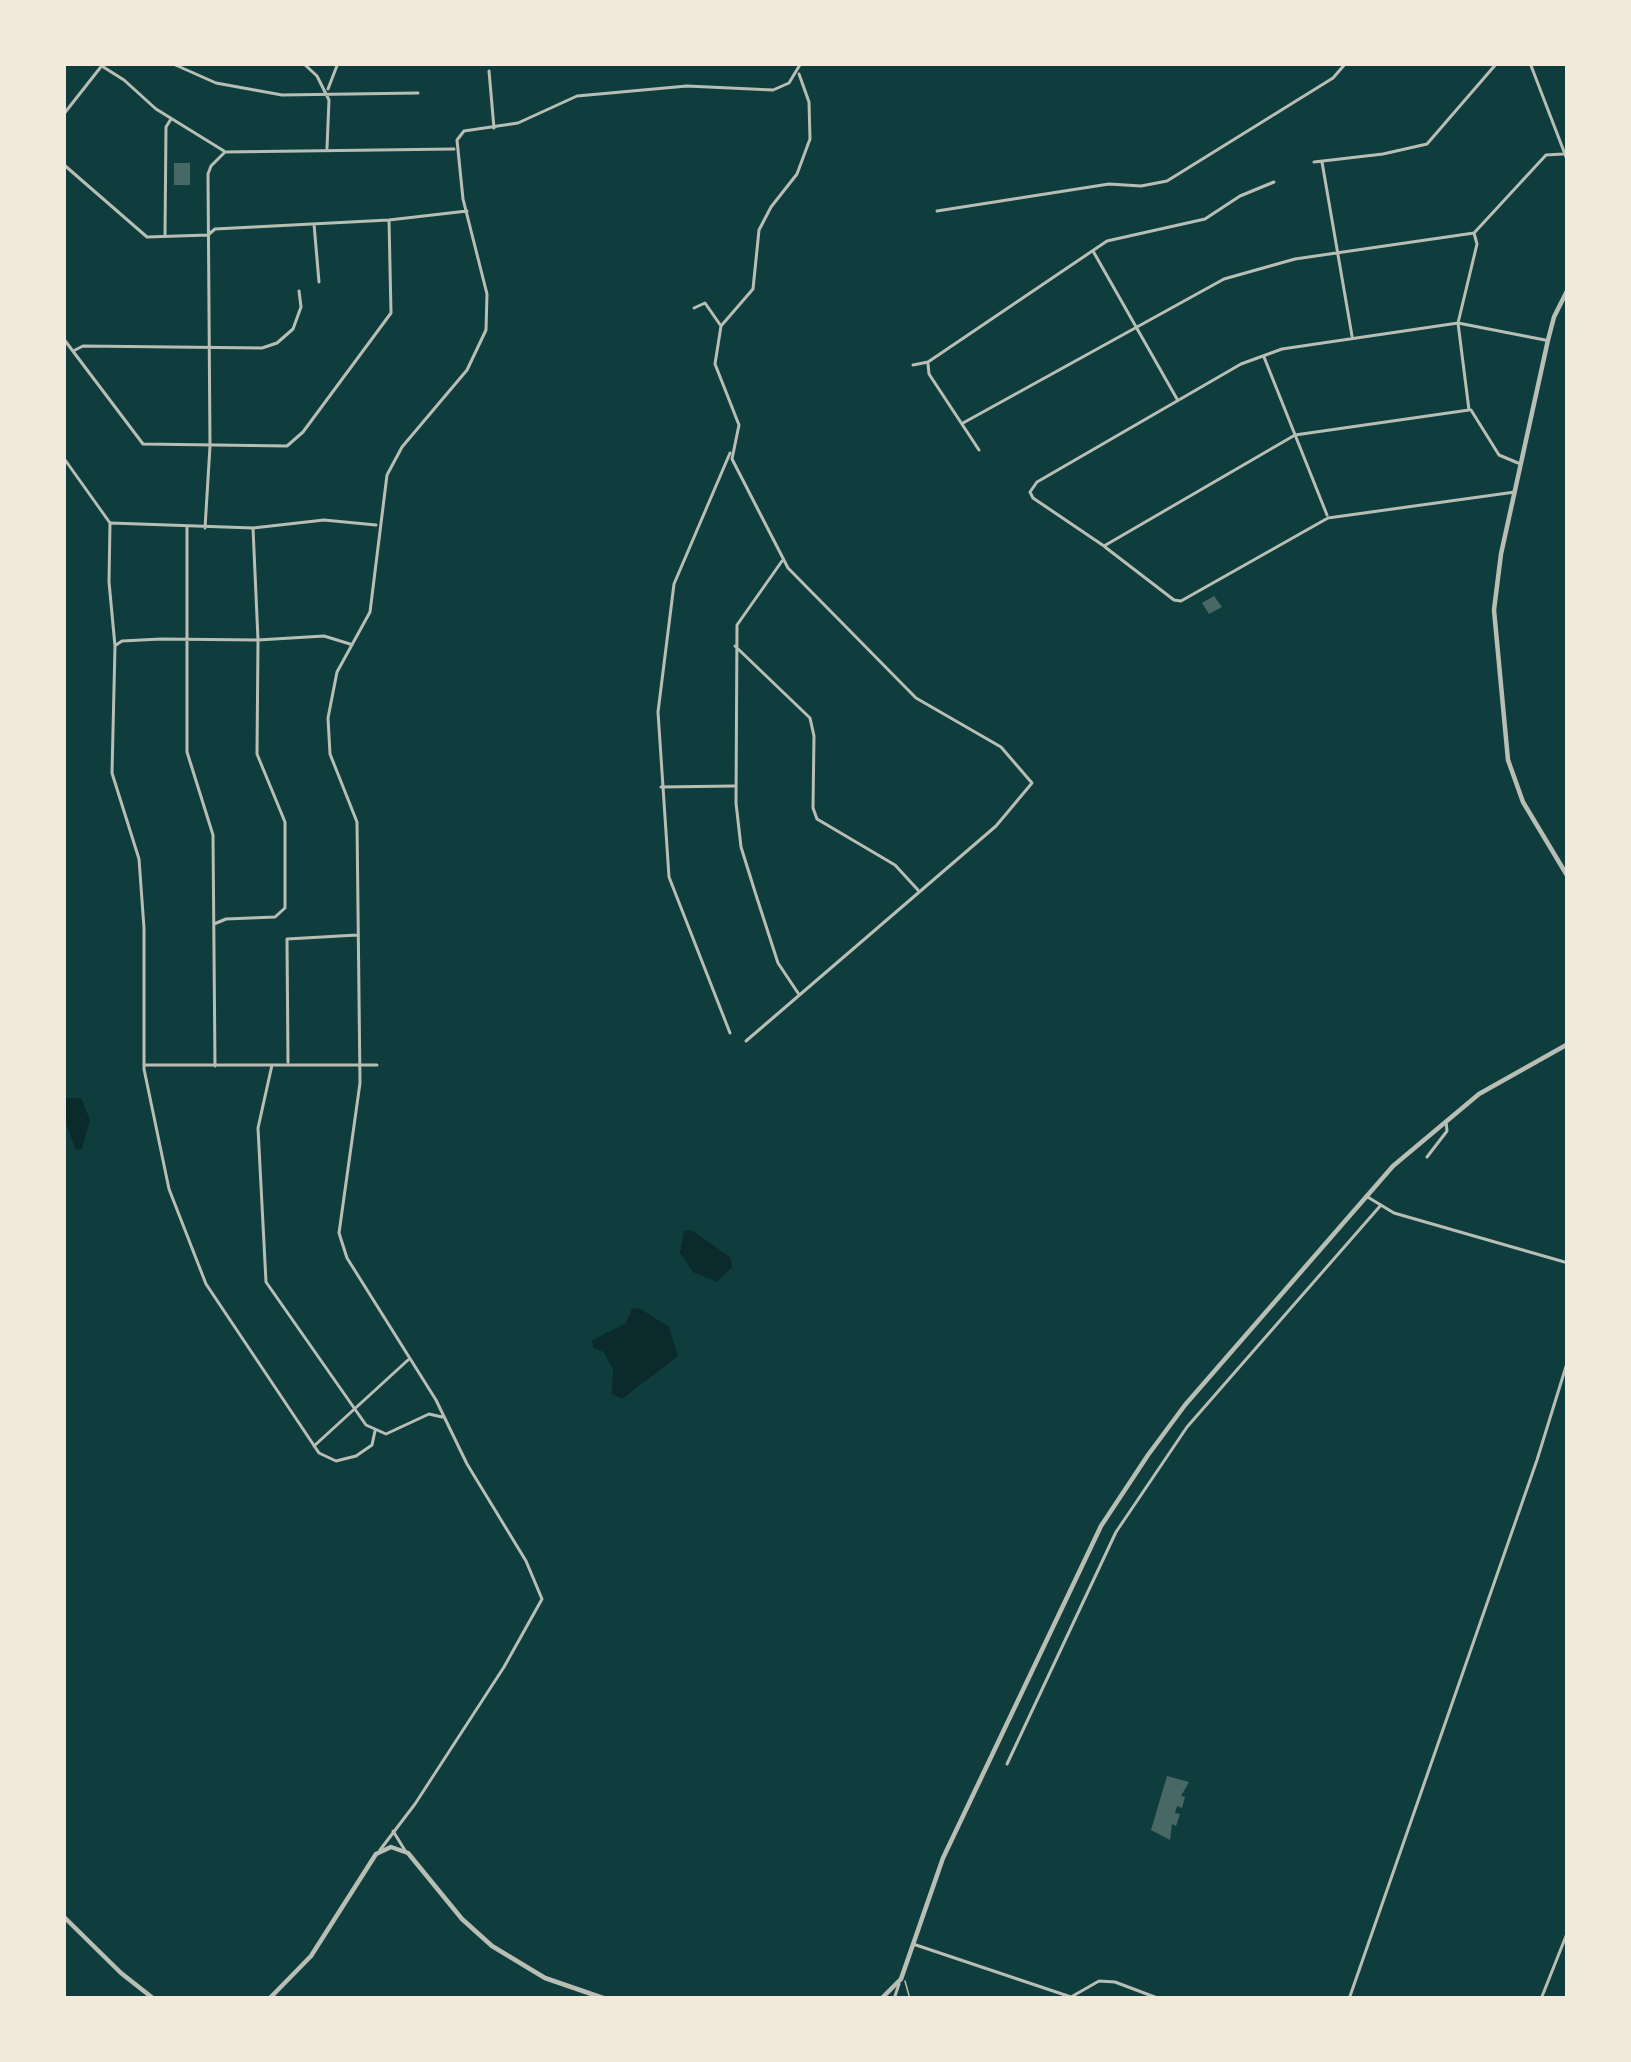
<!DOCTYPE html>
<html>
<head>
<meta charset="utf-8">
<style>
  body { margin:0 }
  #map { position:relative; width:1631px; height:2062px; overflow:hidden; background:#0f3d3e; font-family:"Alegreya Sans",sans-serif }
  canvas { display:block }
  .frame { position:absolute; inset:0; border:66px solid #f1e9da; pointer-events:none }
</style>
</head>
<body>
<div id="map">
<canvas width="1631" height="2062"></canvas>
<div class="frame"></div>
</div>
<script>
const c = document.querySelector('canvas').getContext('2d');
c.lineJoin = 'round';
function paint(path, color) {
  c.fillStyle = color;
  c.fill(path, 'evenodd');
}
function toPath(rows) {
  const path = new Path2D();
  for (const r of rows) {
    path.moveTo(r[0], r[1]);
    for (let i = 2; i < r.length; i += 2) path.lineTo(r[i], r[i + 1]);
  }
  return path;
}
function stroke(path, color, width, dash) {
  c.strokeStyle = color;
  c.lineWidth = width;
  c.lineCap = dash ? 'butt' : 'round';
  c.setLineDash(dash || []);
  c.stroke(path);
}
const water = toPath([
  [63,1098,81,1098,90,1120,82,1149,76,1150,63,1116],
  [691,1230,730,1257,732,1267,717,1282,693,1272,680,1253,684,1231],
  [639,1308,669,1327,678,1356,622,1399,612,1394,613,1370,604,1352,593,1348,592,1340,625,1324,632,1309]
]);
const building = toPath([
  [174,163,190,163,190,185,174,185],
  [1214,596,1222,607,1209,614,1202,603],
  [1167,1776,1189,1782,1181,1796,1185,1797,1182,1808,1177,1806,1175,1813,1180,1814,1176,1826,1172,1824,1170,1840,1151,1830]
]);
const service = toPath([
  [905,1981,910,1999]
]);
const minor = toPath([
  [97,63,124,80,156,109,224,151],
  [171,63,216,83,282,95,418,93],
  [303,63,317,76,329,100,327,148],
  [1530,63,1568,162],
  [489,71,494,128],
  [328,89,338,63],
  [63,115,100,68],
  [1314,162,1383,154,1427,144,1497,63],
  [1322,162,1352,336],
  [63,164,147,237,208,235,215,229,389,220,467,211],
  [937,211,1109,184,1141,186,1167,181,1333,78,1346,63],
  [314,224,319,282],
  [1474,233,1477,244,1458,323,1469,410,1295,435,1104,546,1033,498,1030,492,1037,482,1241,364,1282,349,1458,323,1545,340],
  [165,234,166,127,171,119],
  [1093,251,1177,399],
  [694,308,705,303,721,326,753,289,759,230,771,207,797,174,810,139,809,102,799,74],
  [721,326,715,364,739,425,732,459,788,568,916,698,1001,747,1032,783,996,826,746,1041],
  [63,338,143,444,287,446,303,432,391,313,389,220],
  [75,350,83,346,262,348,277,343,293,329,301,307,299,291],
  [1264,357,1327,515],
  [928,364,929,374,979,450],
  [913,365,928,362,1107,241,1205,219,1240,196,1274,182],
  [1471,410,1499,455,1518,463],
  [963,423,1224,279,1295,259,1474,233,1546,155,1563,154],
  [63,457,110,523,109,582,115,646,112,773,139,859,144,928,144,1069,169,1189,206,1284,319,1453,336,1461,356,1456,372,1445,375,1431],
  [111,523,253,528,324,520,376,525],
  [187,526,187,752,213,835,215,1066],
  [205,528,210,446,208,174,211,166,225,152,454,149],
  [253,528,258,640,324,636,350,644],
  [1105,547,1174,600,1181,601,1328,518,1515,492],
  [782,561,737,625,736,803,741,847,756,895,778,963,798,993],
  [116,645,122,641,161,639,258,640,257,754,285,822,285,908,275,917,226,919,214,924],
  [735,646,810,718,814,736,813,808,817,819,895,865,918,890],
  [661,787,734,786],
  [730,1033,669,877,658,712,674,584,730,453],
  [288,1062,287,939,357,935],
  [146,1065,377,1065],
  [272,1065,258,1128,266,1282,366,1425,386,1434,429,1414,442,1417],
  [1427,1157,1447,1131,1446,1121],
  [1366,1196,1394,1213,1568,1263],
  [314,1446,408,1360],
  [1007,1764,1116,1532,1187,1427,1381,1205],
  [393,1831,406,1852],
  [380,1850,415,1804,504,1667,542,1599,526,1561,467,1464,436,1400,347,1258,339,1233,360,1083,357,822,330,754,328,718,337,672,370,612,387,475,402,447,467,370,486,330,487,294,463,199,457,140,464,131,518,123,577,96,687,86,773,90,789,83,801,63],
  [913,1944,1071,1997,1099,1981,1115,1982,1160,1999],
  [894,1999,899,1984],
  [1349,1999,1537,1460,1568,1360],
  [1541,1999,1568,1931]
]);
const tertiary = toPath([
  [1568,289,1554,317,1548,340,1501,554,1494,610,1508,760,1523,802,1568,877],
  [63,1916,121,1973,154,1999],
  [269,1999,311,1956,376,1854,391,1847,408,1853,462,1919,492,1946,545,1978,606,1999],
  [881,1999,901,1979,943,1858,1101,1526,1148,1455,1185,1405,1393,1166,1479,1094,1568,1044]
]);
paint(water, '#0a2a2b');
paint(building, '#486865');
stroke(service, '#b8beb3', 1.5);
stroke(minor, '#b8beb3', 3);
stroke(tertiary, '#b8beb3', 4.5);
</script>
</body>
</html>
